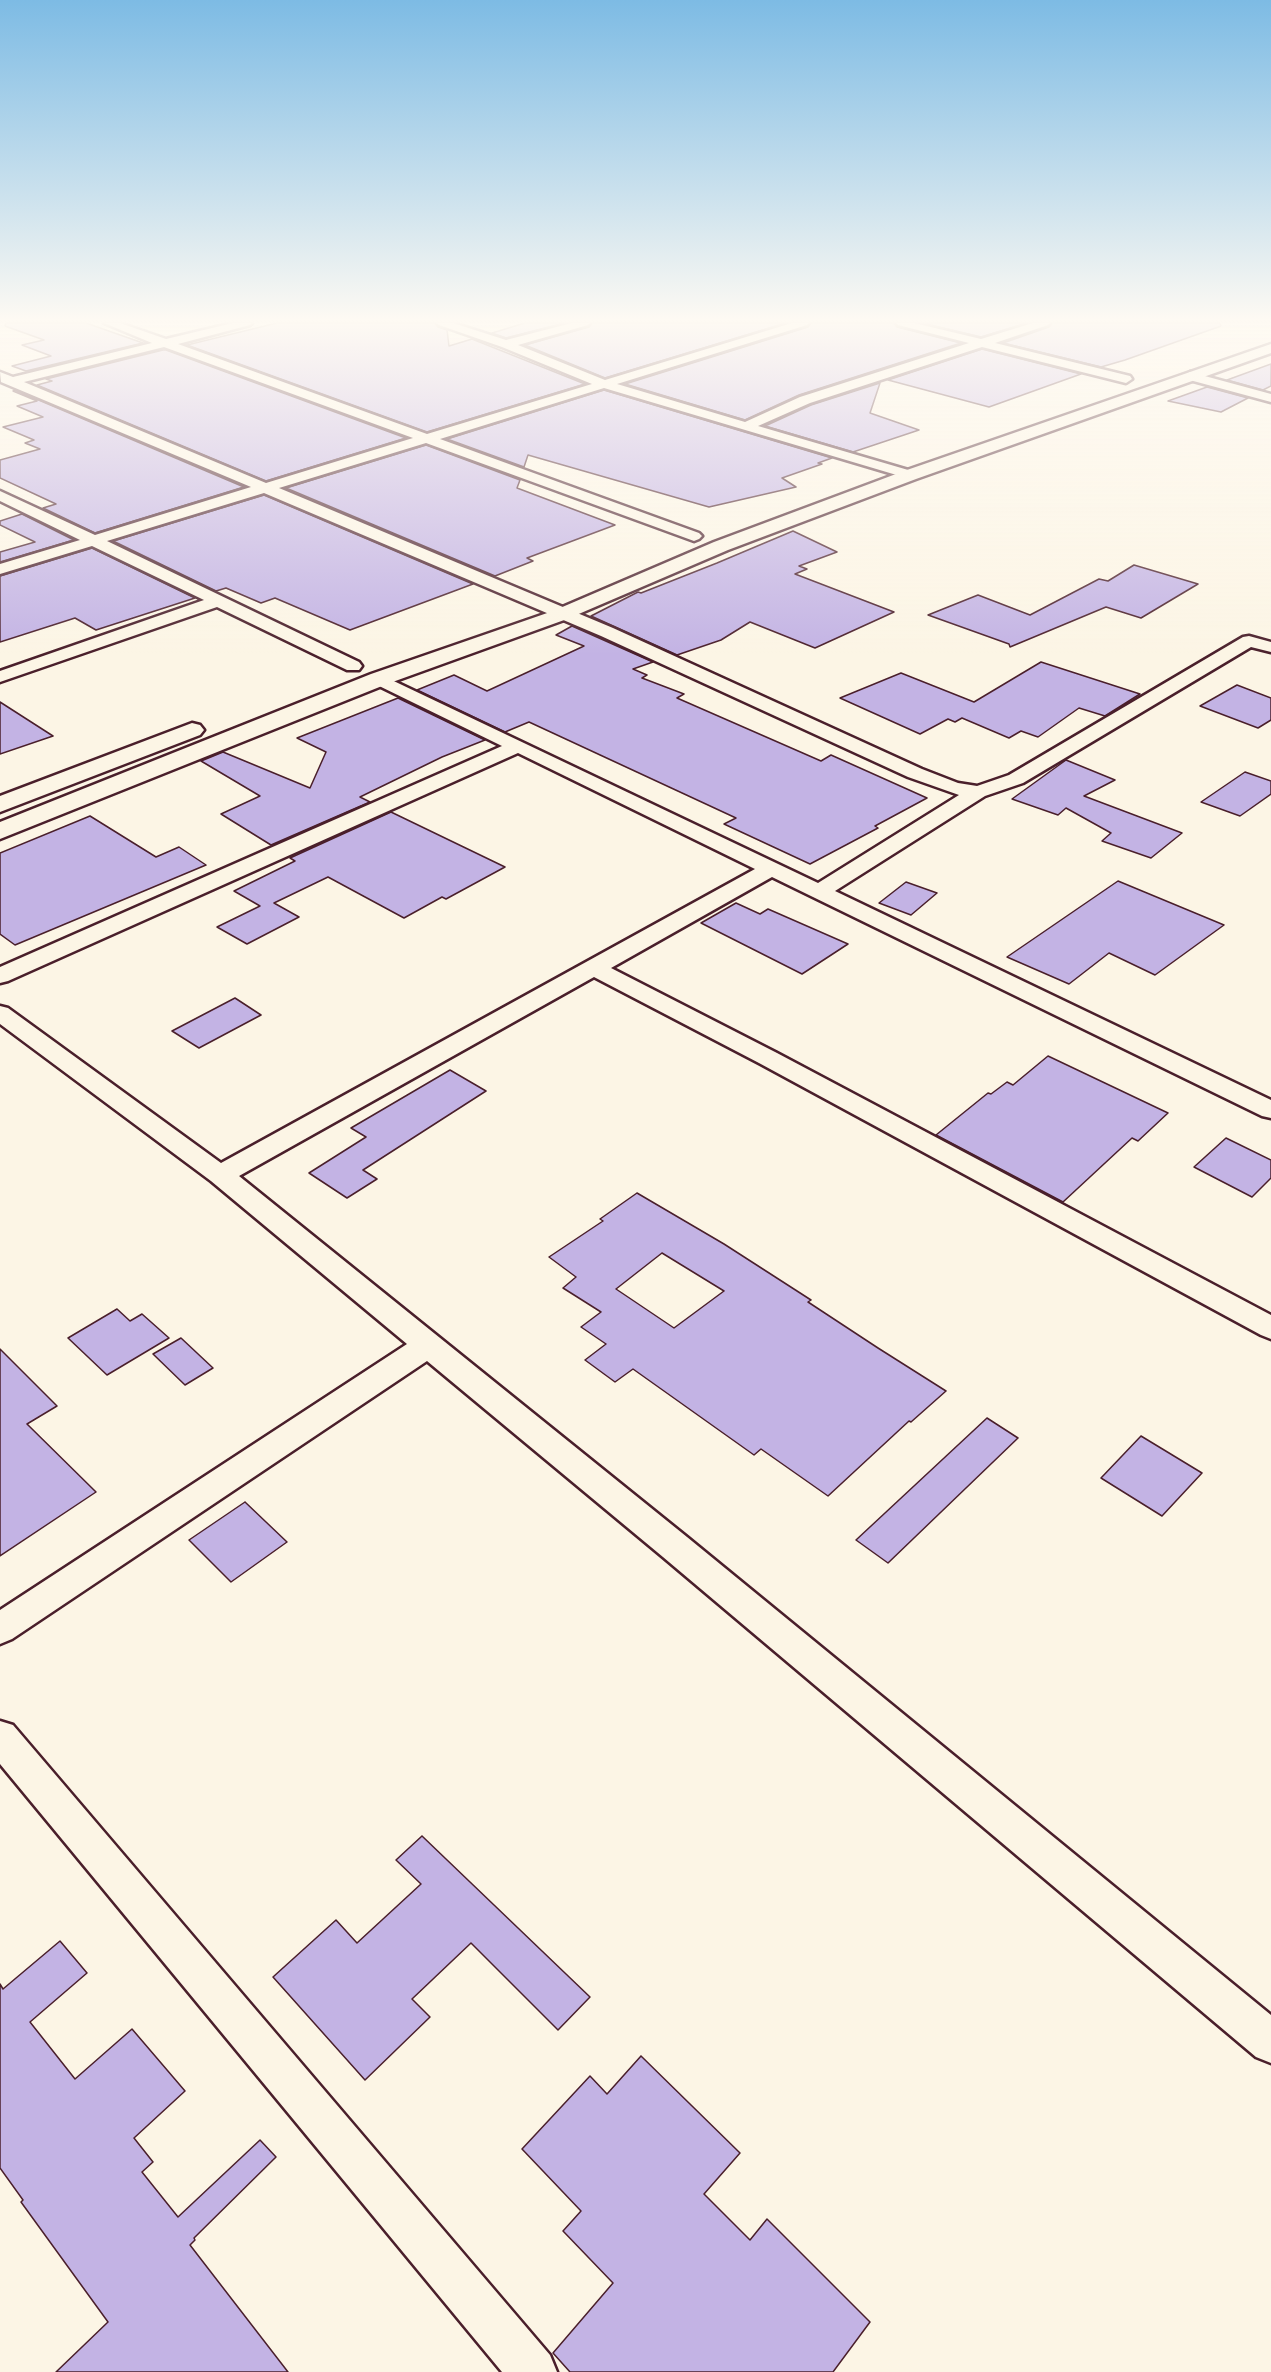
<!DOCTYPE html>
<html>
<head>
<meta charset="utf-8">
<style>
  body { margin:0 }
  canvas { display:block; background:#fcf5e5 }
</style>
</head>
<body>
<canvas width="1271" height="2372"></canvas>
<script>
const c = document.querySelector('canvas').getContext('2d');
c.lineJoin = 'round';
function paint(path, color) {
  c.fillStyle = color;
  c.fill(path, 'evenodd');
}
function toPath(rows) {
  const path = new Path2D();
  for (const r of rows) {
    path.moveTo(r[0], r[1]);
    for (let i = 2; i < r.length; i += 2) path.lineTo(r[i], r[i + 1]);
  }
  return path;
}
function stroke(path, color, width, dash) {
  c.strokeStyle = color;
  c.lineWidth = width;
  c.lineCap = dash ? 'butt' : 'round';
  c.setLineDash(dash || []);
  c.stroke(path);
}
const building = toPath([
  [6,323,86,323,143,343,26,371,12,366,51,356,22,345,44,340,5,326,6,323],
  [277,323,435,323,438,327,447,330,449,346,472,339,585,384,427,432,187,345,277,323],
  [525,323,565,323,506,338,492,333,525,323],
  [592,323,786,323,605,378,525,345,589,327,592,323],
  [811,323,894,323,897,327,961,343,799,395,745,420,625,384,808,327,811,323],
  [922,323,1027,323,981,337,922,323],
  [1052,323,1220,323,1221,326,1125,360,1101,367,1003,343,1049,327,1052,323],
  [982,349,1081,374,989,407,888,380,982,349],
  [163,350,166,350,406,438,266,481,37,385,52,381,46,379,163,350],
  [1271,364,1271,386,1263,390,1227,380,1271,364],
  [880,383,870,413,919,430,853,452,765,426,811,405,880,383],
  [1207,387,1248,398,1221,412,1168,401,1207,387],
  [15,390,244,487,95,533,43,508,56,504,0,478,0,460,40,449,25,443,34,440,3,427,43,417,17,406,37,401,13,391,15,390],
  [604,390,832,458,818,463,822,464,782,478,796,487,709,507,528,455,524,467,447,439,604,390],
  [426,445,520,480,517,488,615,525,527,558,533,561,495,576,286,488,426,445],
  [264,495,473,584,350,630,275,598,261,603,226,588,216,591,113,541,264,495],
  [22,514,74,540,0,562,0,552,35,542,0,525,0,521,22,514],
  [793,531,837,552,799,566,807,569,795,574,894,612,815,648,750,622,721,640,677,655,591,616,638,592,641,593,717,563,793,531],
  [92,548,195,598,96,630,75,618,0,642,0,576,92,548],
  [1134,565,1198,584,1141,618,1106,607,1010,647,1009,644,928,615,978,595,1030,615,1099,579,1108,581,1134,565],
  [572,626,653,662,633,669,647,675,642,678,684,694,677,698,821,761,831,755,927,798,875,826,878,828,810,864,724,824,736,818,529,722,505,732,417,690,454,675,487,691,584,646,556,635,572,626],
  [1041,662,1140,694,1105,716,1079,708,1038,737,1021,731,1009,738,962,718,955,722,948,719,920,734,840,698,901,673,974,702,1041,662],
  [1237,685,1271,698,1271,720,1258,728,1200,706,1237,685],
  [398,698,485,740,442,757,360,797,370,802,271,845,221,814,260,796,201,761,223,752,310,788,326,752,297,738,398,698],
  [0,702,53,736,0,754,0,702],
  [1066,760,1115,780,1084,796,1182,833,1151,858,1102,841,1111,833,1066,808,1058,815,1012,799,1066,760],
  [1245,772,1271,781,1271,794,1240,816,1201,802,1245,772],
  [391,812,505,867,446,899,442,897,404,918,328,877,274,903,299,917,247,944,217,927,260,906,234,891,295,861,290,858,391,812],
  [90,816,156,857,179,847,206,865,15,945,0,934,0,853,90,816],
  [1118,881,1224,925,1155,975,1109,953,1069,984,1007,957,1118,881],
  [906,882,937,893,911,915,879,903,906,882],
  [736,903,760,914,768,909,848,944,802,974,701,923,736,903],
  [235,998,261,1015,199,1048,172,1031,235,998],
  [1048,1056,1168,1113,1138,1141,1132,1138,1063,1202,936,1135,988,1093,991,1094,1007,1082,1013,1085,1048,1056],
  [450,1070,486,1091,363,1170,377,1179,347,1198,309,1173,366,1137,351,1128,450,1070],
  [1226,1138,1271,1160,1271,1178,1252,1197,1194,1167,1226,1138],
  [637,1193,724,1244,811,1300,808,1302,878,1348,946,1391,911,1422,909,1421,828,1496,761,1449,754,1455,633,1369,615,1382,585,1360,606,1344,581,1327,601,1312,563,1288,576,1277,549,1257,603,1221,600,1219,637,1193],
  [662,1253,724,1291,674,1328,616,1289,662,1253],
  [117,1309,130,1321,142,1314,169,1338,107,1375,68,1338,117,1309],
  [181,1338,213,1368,185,1385,153,1354,181,1338],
  [0,1349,57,1406,27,1424,96,1492,0,1556,0,1349],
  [987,1418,1018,1438,888,1563,856,1540,987,1418],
  [1141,1436,1202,1473,1162,1516,1101,1478,1141,1436],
  [245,1502,287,1542,231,1582,189,1540,245,1502],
  [422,1836,590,1997,558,2030,471,1943,412,1999,430,2017,365,2080,273,1977,336,1920,357,1943,421,1884,396,1860,422,1836],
  [60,1941,87,1973,30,2022,75,2079,132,2029,185,2091,134,2138,153,2162,142,2172,178,2217,260,2140,276,2157,194,2238,195,2240,190,2245,288,2372,56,2372,108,2322,21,2202,23,2200,0,2168,0,1984,3,1989,60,1941],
  [641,2056,740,2153,704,2194,750,2240,767,2219,870,2322,833,2372,570,2372,553,2353,613,2283,563,2231,581,2211,522,2149,590,2076,607,2094,641,2056]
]);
const minor = toPath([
  [104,323,120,323,166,339,233,323,252,323,250,325,178,344,427,434,592,384,502,347,439,325,437,323,453,323,506,340,572,323,590,323,588,325,518,345,605,380,792,323,809,323,807,325,617,384,745,422,800,397,969,343,898,325,896,323,914,323,981,339,1033,323,1050,323,1048,325,995,343,1130,376,1132,379,1126,383,982,347,810,403,758,426,915,472,917,475,910,479,604,388,440,439,699,533,702,536,699,539,694,541,426,443,279,488,613,628,922,769,958,783,977,786,1009,775,1243,637,1249,636,1271,642,1271,652,1251,647,1023,783,985,796,835,891,1271,1100,1271,1118,1262,1116,772,877,611,968,777,1053,1271,1315,1271,1339,1261,1335,759,1063,594,977,239,1176,687,1537,1271,2015,1271,2063,1256,2057,663,1557,427,1361,12,1639,0,1644,0,1610,407,1344,211,1181,0,1024,0,1006,8,1008,221,1163,755,869,518,753,8,981,0,983,0,967,502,746,373,683,370,679,373,675,379,674,818,883,959,795,908,777,601,636,264,493,107,541,359,662,362,666,359,670,347,670,217,607,0,682,0,671,204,600,92,546,0,574,0,564,80,540,0,501,0,491,95,535,251,487,1,382,0,372,13,377,152,343,104,323],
  [164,347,413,438,266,483,24,382,164,347],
  [1190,372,1271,394,1271,402,1186,379,1184,376,1190,372],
  [0,1721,13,1725,550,2355,557,2372,502,2372,0,1764,0,1721]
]);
const trunk = toPath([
  [1271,344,1271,353,916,479,728,550,567,619,387,684,0,839,0,822,371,674,553,611,714,542,904,471,1271,344],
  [192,723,200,725,204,730,200,735,0,812,0,796,192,723]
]);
paint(building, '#c3b3e4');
stroke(building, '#4a1f2b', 1.5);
stroke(minor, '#4a1f2b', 5);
stroke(trunk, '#4a1f2b', 5);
paint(minor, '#fcf5e5');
paint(trunk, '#fcf5e5');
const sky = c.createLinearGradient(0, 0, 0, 655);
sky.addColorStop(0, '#7dbbe4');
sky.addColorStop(0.49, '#fefaf3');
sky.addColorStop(1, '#fefaf300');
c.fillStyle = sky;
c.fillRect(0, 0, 1271, 655);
</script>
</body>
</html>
